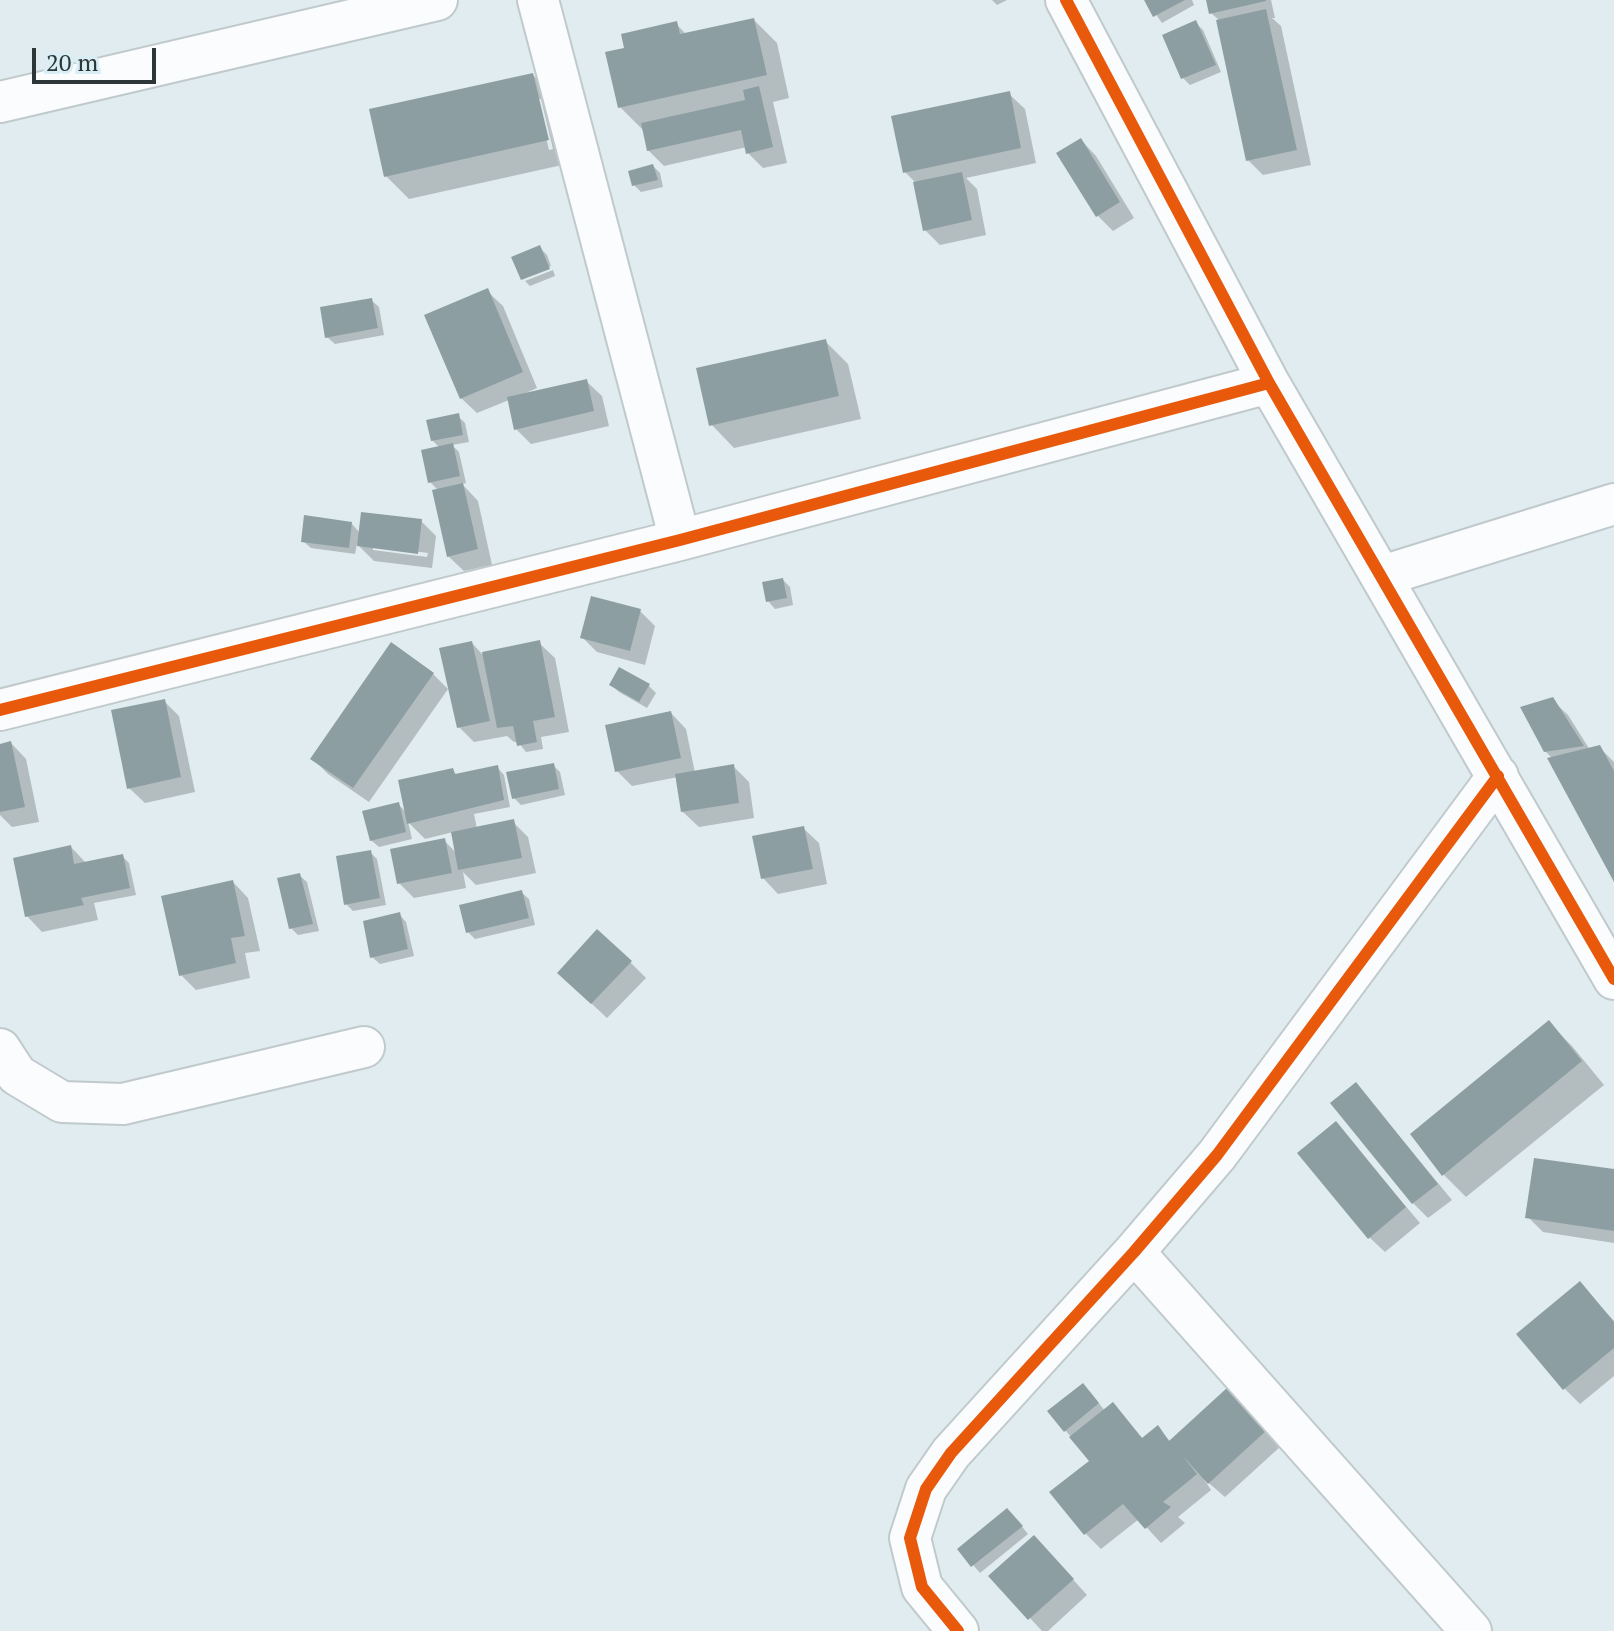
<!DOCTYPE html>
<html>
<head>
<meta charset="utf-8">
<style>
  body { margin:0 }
  #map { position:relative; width:1614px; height:1631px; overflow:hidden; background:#e0ecef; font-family:"PT Serif",serif }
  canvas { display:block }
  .scale { position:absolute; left:32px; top:48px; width:124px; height:36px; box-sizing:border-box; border:4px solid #2d3638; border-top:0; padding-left:10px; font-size:24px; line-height:28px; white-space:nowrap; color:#2d3638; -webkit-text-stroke:6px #daeff5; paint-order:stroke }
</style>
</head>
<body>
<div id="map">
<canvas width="1614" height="1631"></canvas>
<div class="scale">20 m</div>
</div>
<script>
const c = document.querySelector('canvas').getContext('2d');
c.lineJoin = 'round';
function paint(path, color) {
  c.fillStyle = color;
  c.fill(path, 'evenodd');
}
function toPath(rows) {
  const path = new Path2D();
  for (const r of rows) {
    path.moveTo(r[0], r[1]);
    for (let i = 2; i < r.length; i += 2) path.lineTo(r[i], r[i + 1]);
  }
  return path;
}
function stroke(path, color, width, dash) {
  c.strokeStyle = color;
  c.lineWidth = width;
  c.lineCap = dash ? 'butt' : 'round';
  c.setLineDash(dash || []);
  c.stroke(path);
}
const shadow = toPath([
  [992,0,1007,0,997,5],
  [1146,0,1192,0,1194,5,1162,23],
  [1209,0,1271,0,1275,18,1272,18,1281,26,1311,165,1263,175,1248,160,1218,19,1211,13],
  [754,20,777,43,789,98,773,102,787,163,763,168,748,153,747,147,664,166,648,150,643,130,620,107,627,50,676,24,687,35],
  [1196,23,1203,30,1221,72,1190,85,1183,78],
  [533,75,556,98,571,163,409,199,386,176],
  [537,99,541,99,553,149,549,150],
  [1009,94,1025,109,1036,163,966,178,977,189,986,235,940,245,925,230,915,182,905,172],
  [1081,140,1096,156,1134,218,1113,231,1098,216],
  [653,166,660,173,663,187,641,192,634,185],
  [539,247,547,255,551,266,524,277,524,280,514,258],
  [553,270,555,276,530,286,525,281],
  [487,291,503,306,537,388,526,393,527,395,586,381,602,396,609,426,531,444,516,429,509,400,477,413,461,398],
  [371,300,379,307,384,335,335,344,327,337],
  [825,341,848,364,861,419,734,448,711,424],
  [458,416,465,423,469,442,452,445,459,452,466,483,462,484,478,501,492,565,464,571,448,556,439,491,430,482,440,448,432,440],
  [421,521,436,536,432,568,374,561,357,544,355,554,311,548,303,541,352,524,360,533],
  [373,546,428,553,427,557,373,550],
  [783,580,790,587,793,605,775,609,768,601],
  [640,611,655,626,645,665,597,652,582,637],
  [472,643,482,654,539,643,555,658,569,732,541,737,543,749,526,752,518,742,514,742,507,736,474,742,459,727],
  [433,674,448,689,369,802,328,774,312,758],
  [611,685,649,686,656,693,647,708,619,692],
  [1552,700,1568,715,1590,750,1599,747,1614,762,1614,878,1553,759,1545,751],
  [164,701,179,716,195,792,145,803,129,788],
  [671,713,686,729,695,773,733,766,749,782,754,818,699,827,683,812,678,777,632,786,617,771],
  [11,743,26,759,39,822,12,827,0,815,0,746],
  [553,765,560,772,565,795,521,805,514,798],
  [497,767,504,775,510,807,474,814,477,829,513,822,528,837,536,873,476,885,463,872,466,888,414,898,399,883,444,840,457,854,453,832,425,839,408,822,412,839,379,847,371,840,398,804,407,813,452,770,458,776],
  [803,828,819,843,827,884,778,894,763,878],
  [71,847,86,863,122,856,129,863,136,895,94,903,98,920,42,932,27,916],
  [370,852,377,859,386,905,353,911,346,904],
  [299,875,307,882,319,931,298,935,291,928],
  [233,882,248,898,260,951,245,953,250,978,196,990,181,975],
  [521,892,529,899,535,925,475,939,468,932],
  [399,914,406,922,414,956,380,964,372,957],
  [630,962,646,978,607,1018,575,988],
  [1549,1023,1572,1046,1604,1085,1466,1197,1443,1174],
  [1356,1084,1452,1200,1428,1218,1413,1203],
  [1336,1124,1420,1223,1385,1252,1369,1237],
  [1614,1171,1614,1243,1543,1232,1528,1217],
  [1580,1283,1614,1321,1614,1376,1580,1404,1564,1388],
  [1228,1390,1281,1446,1225,1497,1203,1478,1211,1490,1178,1517,1185,1523,1161,1543,1139,1519,1101,1549,1086,1534,1092,1461,1065,1430,1090,1392,1105,1411,1112,1405,1143,1439,1157,1428,1171,1442],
  [1014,1517,1028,1534,980,1573,960,1550],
  [1049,1553,1087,1595,1048,1631,1042,1631,1030,1618]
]);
const building = toPath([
  [1144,0,1185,0,1153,17],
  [1206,0,1266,0,1266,1,1209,14],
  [1266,9,1297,150,1246,161,1216,20],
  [754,18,767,75,618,108,605,52,624,48,621,34,677,21,680,34],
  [1196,20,1216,65,1181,79,1162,35],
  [533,73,549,140,384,177,369,109],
  [759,86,773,147,746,154,741,130,647,151,641,123,745,100,743,90],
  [1010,91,1021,148,903,173,891,116],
  [1081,138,1120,202,1096,217,1056,153],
  [653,164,658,180,632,186,628,171],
  [962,172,972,220,923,231,913,182],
  [540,245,550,269,521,280,511,257],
  [488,288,523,372,460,399,424,315],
  [372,298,378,328,325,338,320,307],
  [826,339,839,396,709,426,696,368],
  [587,379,594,411,514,430,507,397],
  [459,413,463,435,431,441,426,420],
  [453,443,460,476,428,483,421,450],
  [463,483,478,549,447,557,432,490],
  [361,512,422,519,418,554,357,546],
  [304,515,352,522,349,548,301,542],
  [783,578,787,598,766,602,762,582],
  [591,596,641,609,630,651,580,638],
  [540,640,555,717,533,721,537,742,517,746,513,726,497,728,482,652],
  [472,641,490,721,457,728,439,648],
  [391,642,434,673,353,788,310,759],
  [619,667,650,684,639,702,609,685],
  [1553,697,1584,746,1544,752,1520,707],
  [165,699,181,777,127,789,111,710],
  [671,711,681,758,615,772,605,725],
  [11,741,25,807,0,812,0,744],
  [1600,745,1614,771,1614,882,1547,758],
  [554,763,559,789,512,799,506,772],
  [734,764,739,803,681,812,675,774],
  [498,765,504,800,407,824,398,780,453,768,455,774],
  [399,802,406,832,370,841,362,811],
  [514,819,522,858,458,870,451,832],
  [804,826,813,869,761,879,752,836],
  [445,838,452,873,397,884,390,849],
  [71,845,74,864,123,854,130,888,81,898,84,905,25,917,13,858],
  [371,850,380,898,344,905,336,856],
  [300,873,313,924,289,929,277,878],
  [233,880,245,936,231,938,236,963,179,976,161,896],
  [522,890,529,918,466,933,459,905],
  [400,912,408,949,370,958,363,921],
  [597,929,632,961,591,1004,557,973],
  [1549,1020,1582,1061,1442,1176,1410,1134],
  [1356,1082,1438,1184,1412,1204,1330,1103],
  [1336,1121,1406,1207,1368,1239,1297,1153],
  [1534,1158,1614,1169,1614,1231,1525,1218],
  [1580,1281,1614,1322,1614,1348,1563,1390,1516,1334],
  [1083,1383,1099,1403,1064,1432,1047,1411],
  [1228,1387,1267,1430,1208,1484,1182,1455,1197,1474,1163,1502,1171,1507,1145,1529,1123,1504,1084,1535,1049,1492,1089,1461,1069,1437,1113,1402,1142,1438,1158,1425,1169,1441],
  [1007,1508,1023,1526,971,1567,957,1549],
  [1034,1535,1074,1579,1028,1620,988,1576]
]);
const minor = toPath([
  [538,0,680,540],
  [1066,0,1269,383,1614,979],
  [0,102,437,0],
  [1382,576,1614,504],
  [0,710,680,540,1269,383],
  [0,1049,17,1075,62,1102,123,1104,364,1047],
  [1134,1252,1471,1631],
  [958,1631,922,1587,910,1538,926,1489,951,1453,1134,1252,1217,1155,1498,776]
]);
const cycleway = toPath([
  [1066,0,1269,383,1614,979],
  [0,710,680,540,1269,383],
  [958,1631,922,1587,910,1538,926,1489,951,1453,1134,1252,1217,1155,1498,776]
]);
paint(shadow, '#0003');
paint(building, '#8d9ea3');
stroke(minor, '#c0c9cc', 44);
stroke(minor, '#fafcfd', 40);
stroke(cycleway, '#e8590c', 12);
</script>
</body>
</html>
